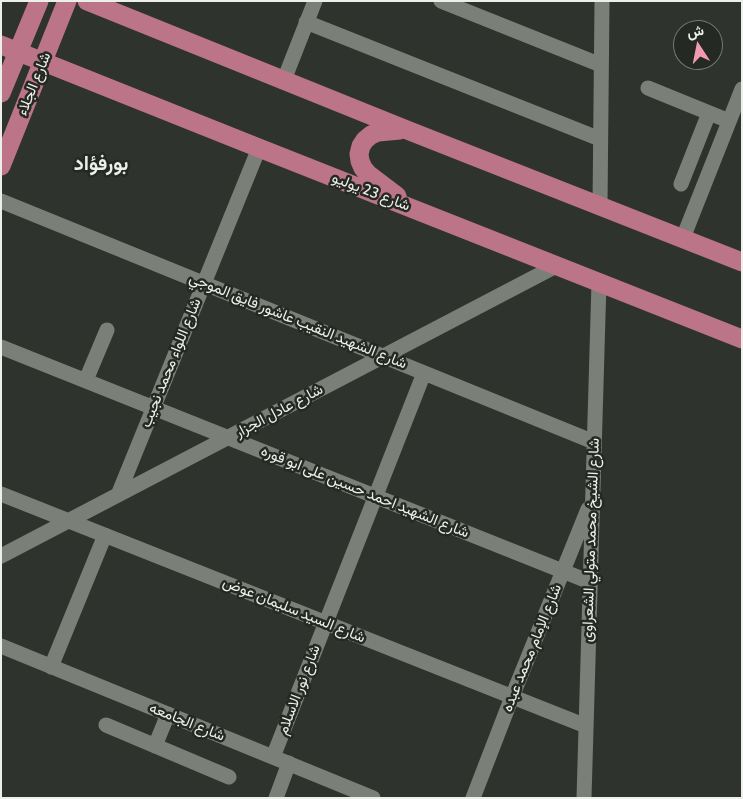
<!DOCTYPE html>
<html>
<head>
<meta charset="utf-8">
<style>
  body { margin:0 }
  #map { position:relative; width:743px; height:799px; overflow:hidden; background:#2f332d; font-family:Cabin,Vazirmatn,sans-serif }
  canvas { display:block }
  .frame { position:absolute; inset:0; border:2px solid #edefeb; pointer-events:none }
  .north { position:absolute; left:673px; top:20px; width:50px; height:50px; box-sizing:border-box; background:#252923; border:1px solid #757873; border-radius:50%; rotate:349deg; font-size:14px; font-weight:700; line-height:20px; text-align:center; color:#edefeb }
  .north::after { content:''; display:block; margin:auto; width:18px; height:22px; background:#f19ab2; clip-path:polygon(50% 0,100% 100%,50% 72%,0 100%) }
</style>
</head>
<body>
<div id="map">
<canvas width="743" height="799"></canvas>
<div class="frame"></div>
<div class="north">ش</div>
</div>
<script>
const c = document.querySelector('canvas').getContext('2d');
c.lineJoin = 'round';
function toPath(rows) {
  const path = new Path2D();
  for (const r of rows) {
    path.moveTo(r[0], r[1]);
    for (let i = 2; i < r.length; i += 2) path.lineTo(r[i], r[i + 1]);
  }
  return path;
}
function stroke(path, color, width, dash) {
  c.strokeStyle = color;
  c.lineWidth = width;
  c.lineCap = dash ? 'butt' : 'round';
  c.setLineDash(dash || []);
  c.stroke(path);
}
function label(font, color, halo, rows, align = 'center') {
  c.font = font + ' Cabin,Vazirmatn,sans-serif';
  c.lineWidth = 5;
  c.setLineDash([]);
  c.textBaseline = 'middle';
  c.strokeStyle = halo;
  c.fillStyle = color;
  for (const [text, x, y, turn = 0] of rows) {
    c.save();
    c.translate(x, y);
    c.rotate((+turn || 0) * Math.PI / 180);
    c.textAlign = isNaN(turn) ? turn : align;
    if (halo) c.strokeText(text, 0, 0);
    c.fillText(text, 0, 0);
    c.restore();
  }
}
const minor = toPath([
  [441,1,601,65],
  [306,22,600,139],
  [284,80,315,1],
  [648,88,729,121],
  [681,184,709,113],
  [1,201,594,442],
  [600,206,602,1],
  [683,238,742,89],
  [1,347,590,582],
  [86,380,107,330],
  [1,494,586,726],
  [118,495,259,148],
  [1,556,556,266],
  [1,646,373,798],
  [51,667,105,535],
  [106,725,229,777],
  [155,746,168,714],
  [273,757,424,373],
  [276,798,289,763],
  [473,798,512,697,588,509],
  [584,798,599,282]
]);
const major = toPath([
  [87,1,407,130,742,262],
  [1,45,259,148,742,339],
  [1,93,39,1],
  [1,166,67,1],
  [397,196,368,174,363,168,360,161,359,154,361,146,365,140,371,135,378,132,400,130]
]);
const streetNames = [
  ["شارع الجلاء",34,84,-68],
  ["شارع 23 يوليو",371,192,21],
  ["شارع الشهيد النقيب عاشور فايق الموجي",298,321,22],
  ["شارع اللواء محمد نجيب",171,363,-68],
  ["شارع عادل الجزار",279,411,-28],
  ["شارع الشهيد احمد حسين على ابو قوره",365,492,22],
  ["شارع الشيخ محمد متولي الشعراوى",591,540,-88],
  ["شارع السيد سليمان عوض",294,610,22],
  ["شارع الإمام محمد عبده",532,648,-68],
  ["شارع نور الاسلام",299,690,-69],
  ["شارع الجامعه",187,722,22]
];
const districtNames = [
  ["بورفؤاد",101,164]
];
stroke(minor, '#7a7f77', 15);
stroke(major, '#bb7488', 19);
label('15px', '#edefeb', '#252923', streetNames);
label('bold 20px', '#edefeb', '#252923', districtNames);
</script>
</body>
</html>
